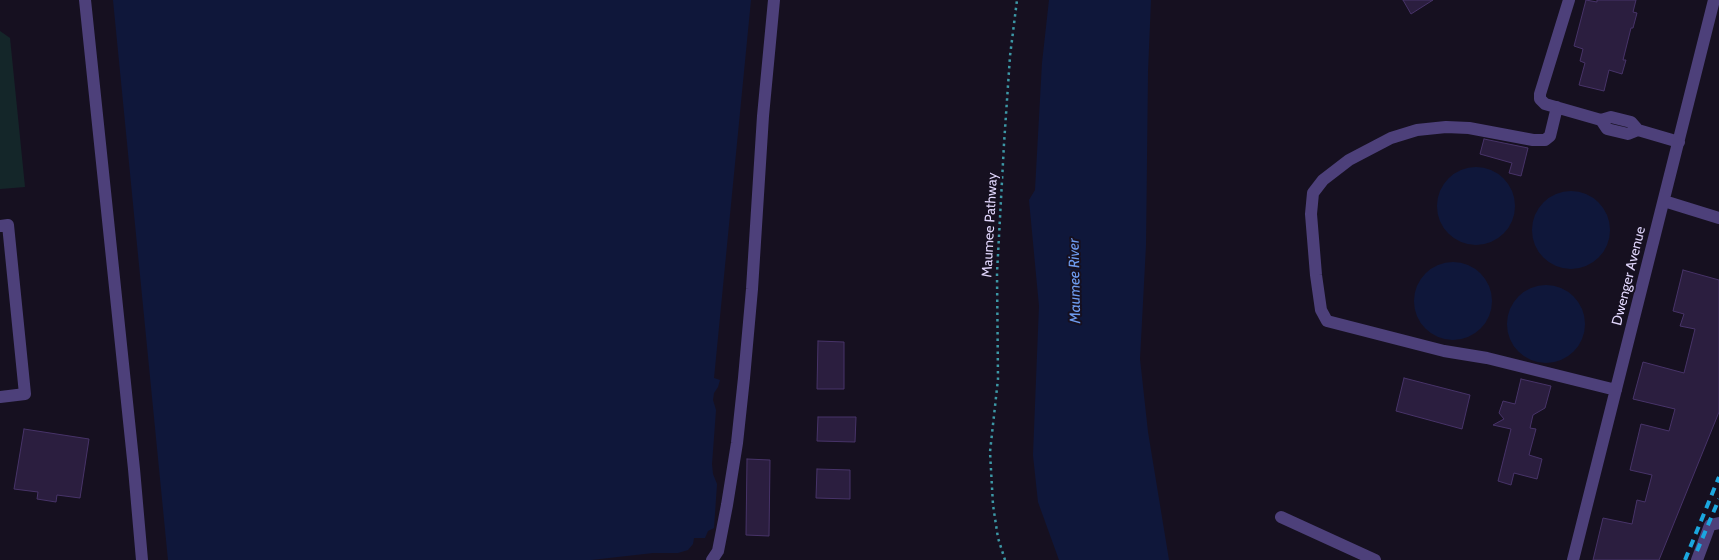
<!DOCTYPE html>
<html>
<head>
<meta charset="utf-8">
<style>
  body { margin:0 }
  canvas { display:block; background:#161020 }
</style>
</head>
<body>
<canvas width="1719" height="560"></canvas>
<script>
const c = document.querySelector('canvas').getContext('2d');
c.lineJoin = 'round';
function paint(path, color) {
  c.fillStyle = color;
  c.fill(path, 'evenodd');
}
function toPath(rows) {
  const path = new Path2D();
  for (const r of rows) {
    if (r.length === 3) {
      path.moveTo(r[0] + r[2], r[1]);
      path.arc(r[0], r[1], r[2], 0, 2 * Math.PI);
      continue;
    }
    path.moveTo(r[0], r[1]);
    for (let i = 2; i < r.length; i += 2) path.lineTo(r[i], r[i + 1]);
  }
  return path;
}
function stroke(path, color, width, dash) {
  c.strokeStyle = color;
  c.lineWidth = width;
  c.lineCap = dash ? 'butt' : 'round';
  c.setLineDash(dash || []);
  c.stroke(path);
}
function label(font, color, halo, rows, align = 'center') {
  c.font = font + ' Cabin,sans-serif';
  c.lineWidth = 4;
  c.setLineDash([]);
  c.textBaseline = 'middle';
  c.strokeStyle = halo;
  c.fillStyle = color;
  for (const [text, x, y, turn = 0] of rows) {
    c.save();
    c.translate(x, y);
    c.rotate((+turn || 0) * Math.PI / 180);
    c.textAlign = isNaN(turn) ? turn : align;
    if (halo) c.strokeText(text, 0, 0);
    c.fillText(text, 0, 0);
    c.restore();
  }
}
const green = toPath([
  [0,31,10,38,25,187,0,189]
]);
const water = toPath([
  [113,0,751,0,714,378,720,380,718,387,714,393,713,400,716,410,712,464,713,474,717,484,714,528,708,531,705,538,694,538,693,544,688,550,678,553,653,553,591,560,168,560],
  [1049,0,1151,0,1148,71,1146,245,1140,359,1148,432,1169,560,1059,560,1038,502,1033,455,1039,306,1029,200,1035,190,1042,63],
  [1476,206,39],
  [1571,230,39],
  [1453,301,39],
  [1546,324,39]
]);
const building = toPath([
  [1403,0,1433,0,1411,14,1403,0],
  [1586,0,1597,2,1597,0,1636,0,1633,12,1637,13,1633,28,1631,28,1623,60,1626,60,1622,74,1609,70,1604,91,1579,85,1585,63,1580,61,1583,49,1574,46,1586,0],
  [1484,139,1528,148,1521,176,1509,173,1512,163,1480,154,1484,139],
  [1683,270,1719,280,1719,412,1659,560,1593,560,1603,518,1632,524,1637,500,1645,502,1652,475,1630,470,1641,424,1669,431,1675,409,1633,399,1643,362,1684,373,1695,329,1680,326,1684,314,1673,311,1683,270],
  [818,341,844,342,844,389,817,389,818,341],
  [1404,378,1470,395,1462,429,1396,411,1404,378],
  [1521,379,1551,386,1545,408,1533,415,1530,428,1536,429,1529,455,1542,459,1537,479,1514,473,1511,485,1498,481,1511,429,1493,425,1504,419,1499,413,1503,401,1515,404,1521,379],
  [818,417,856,417,855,442,817,441,818,417],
  [24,429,89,439,80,498,57,495,56,502,37,499,38,492,14,489,24,429],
  [747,459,770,460,769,536,746,535,747,459],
  [817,469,850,470,850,499,816,498,817,469]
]);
const path = toPath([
  [1005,560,998,538,993,505,990,452,998,379,997,273,1004,144,1010,56,1017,0]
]);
const minor = toPath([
  [85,0,134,469,142,560],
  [1569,0,1540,94,1540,99,1545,104,1601,120],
  [1557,107,1550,136,1545,140,1533,140,1469,128,1446,127,1417,130,1391,138,1349,160,1323,180,1313,193,1311,214,1316,275,1321,310,1327,321,1444,351,1487,358,1616,390],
  [1638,130,1628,134,1607,129,1601,120,1611,117,1631,122,1638,130,1679,142],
  [1664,201,1719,218],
  [0,226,8,225,25,394,0,397],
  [1281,517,1375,560],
  [712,560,718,551,727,505,737,443,744,378,752,289,763,116,774,0],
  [1573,560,1714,0],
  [1697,560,1710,525,1719,523]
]);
const rail = toPath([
  [1697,551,1719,499],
  [1685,560,1719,477]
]);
const streetNames = [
  ["Maumee Pathway",990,225,-87],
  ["Dwenger Avenue",1629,276,-76]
];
const waterNames = [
  ["Maumee River",1075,281,-91]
];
paint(green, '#142629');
paint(water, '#0f173a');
paint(building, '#2b1e3f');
stroke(building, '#473368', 1);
stroke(path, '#3c98a6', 2.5, [2.5, 4]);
stroke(minor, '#4d407a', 12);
stroke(rail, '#1ba7df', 4, [8, 6]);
label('14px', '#dfd4fa', '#161020', streetNames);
label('italic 15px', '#6e9bee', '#161020', waterNames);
</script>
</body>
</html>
